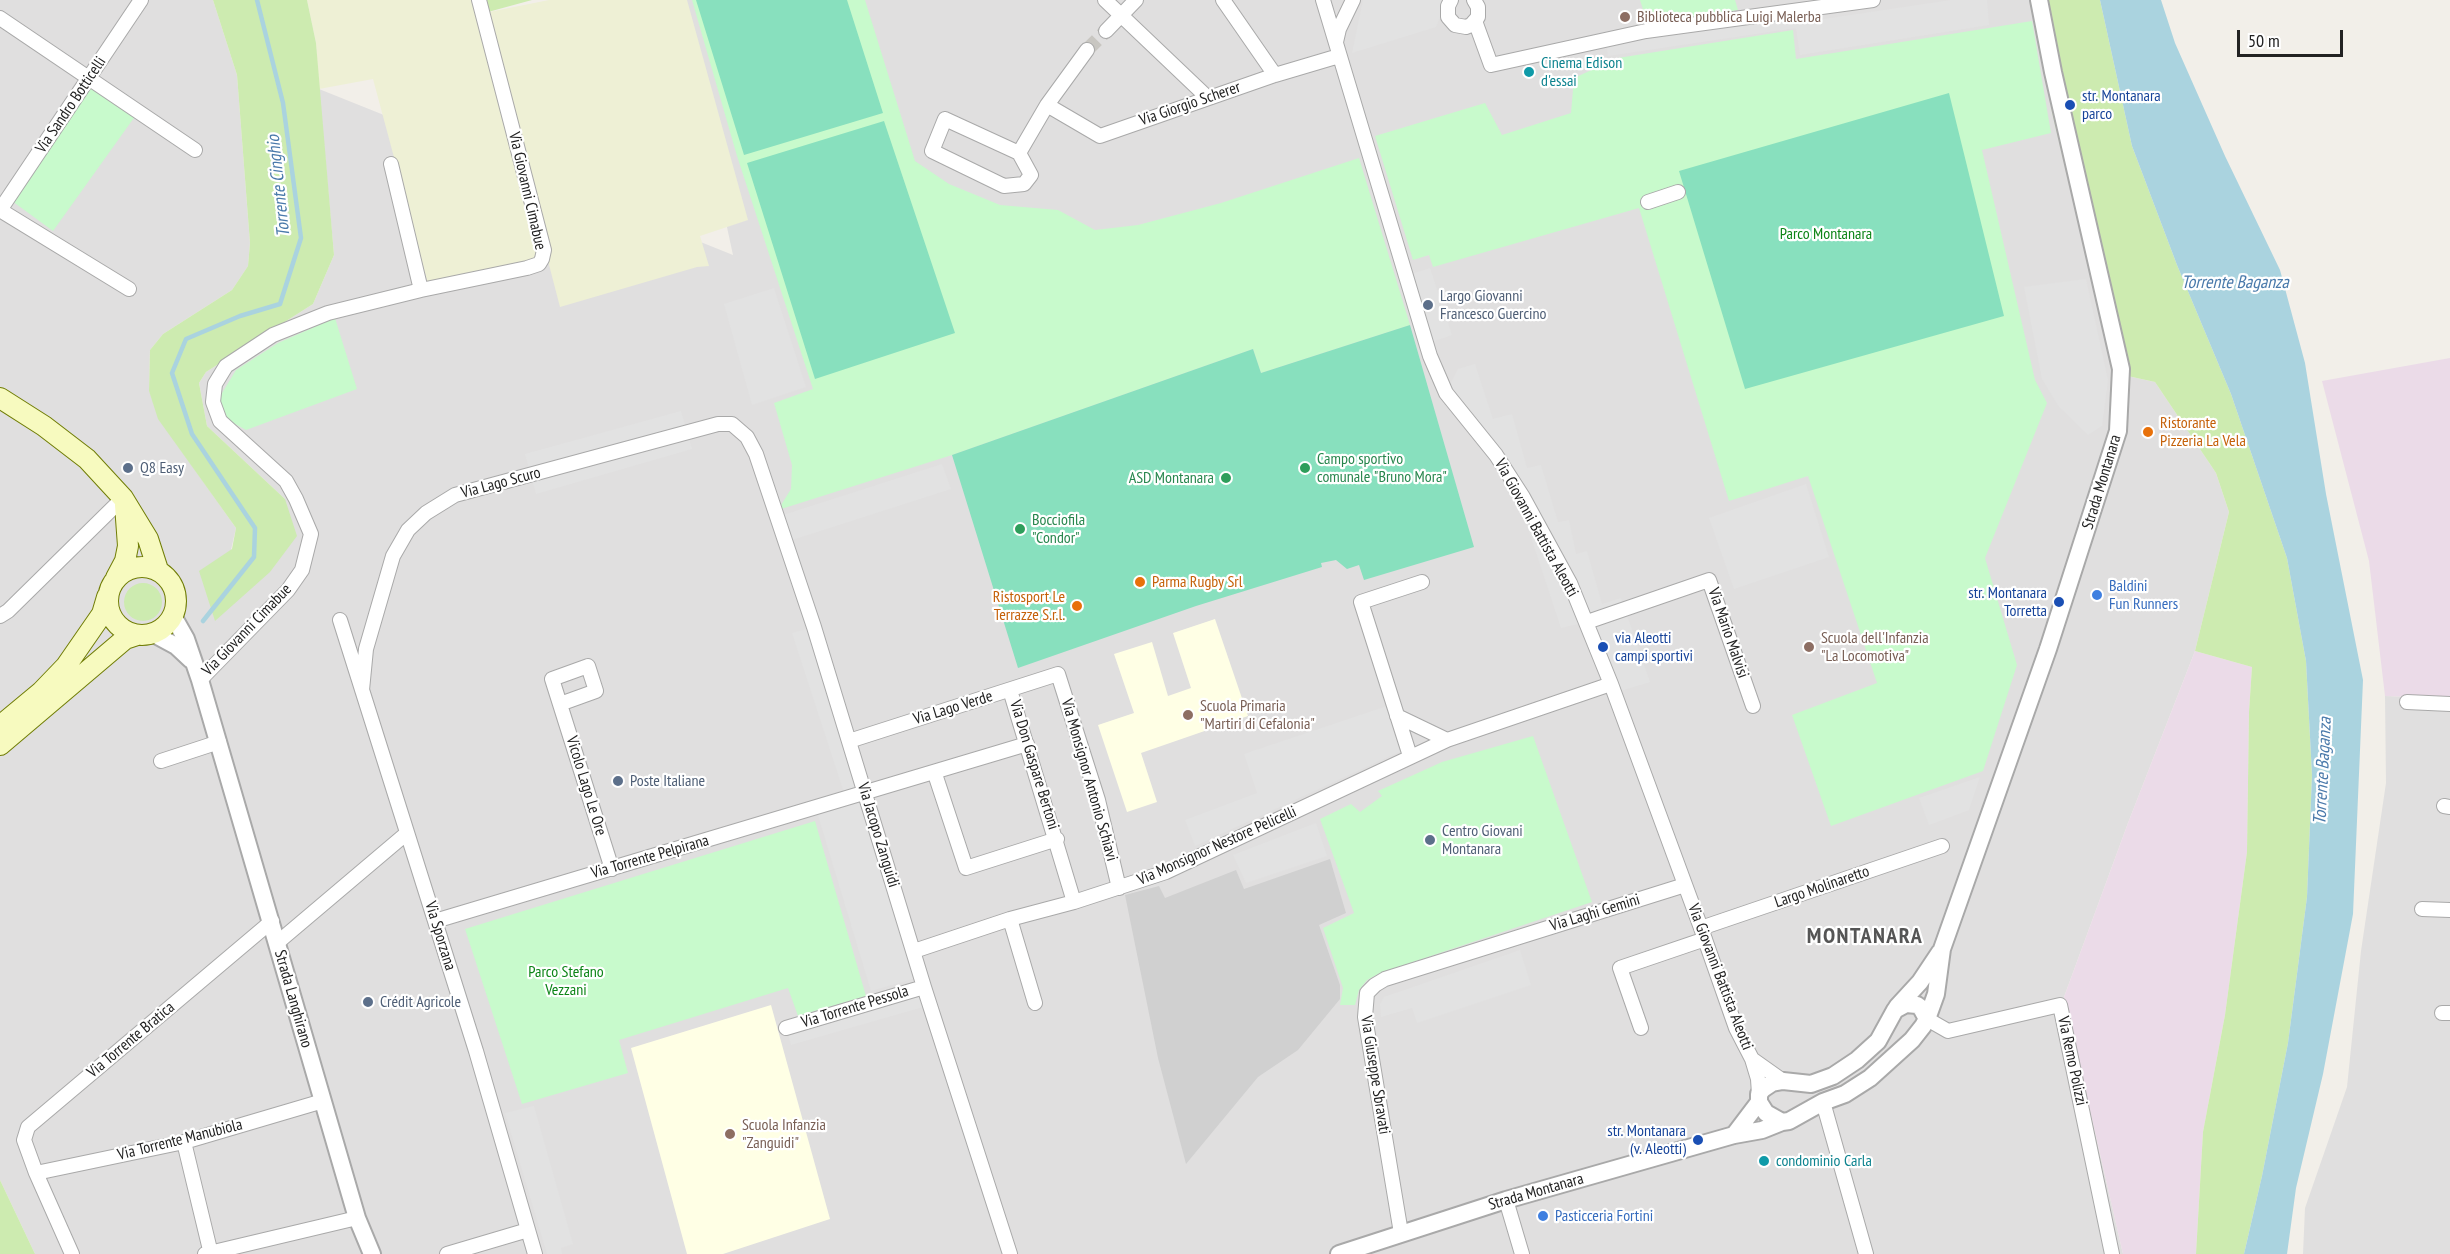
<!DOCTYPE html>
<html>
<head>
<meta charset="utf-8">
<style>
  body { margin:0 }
  #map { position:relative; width:2450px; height:1254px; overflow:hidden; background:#f2efe9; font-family:"PT Sans Narrow",sans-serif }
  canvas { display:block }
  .scale { position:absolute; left:2237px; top:30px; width:106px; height:27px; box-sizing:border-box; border:3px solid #222; border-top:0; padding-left:8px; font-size:18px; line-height:21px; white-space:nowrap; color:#222; -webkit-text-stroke:4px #fff; paint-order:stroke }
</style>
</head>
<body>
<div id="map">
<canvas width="2450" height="1254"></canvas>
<div class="scale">50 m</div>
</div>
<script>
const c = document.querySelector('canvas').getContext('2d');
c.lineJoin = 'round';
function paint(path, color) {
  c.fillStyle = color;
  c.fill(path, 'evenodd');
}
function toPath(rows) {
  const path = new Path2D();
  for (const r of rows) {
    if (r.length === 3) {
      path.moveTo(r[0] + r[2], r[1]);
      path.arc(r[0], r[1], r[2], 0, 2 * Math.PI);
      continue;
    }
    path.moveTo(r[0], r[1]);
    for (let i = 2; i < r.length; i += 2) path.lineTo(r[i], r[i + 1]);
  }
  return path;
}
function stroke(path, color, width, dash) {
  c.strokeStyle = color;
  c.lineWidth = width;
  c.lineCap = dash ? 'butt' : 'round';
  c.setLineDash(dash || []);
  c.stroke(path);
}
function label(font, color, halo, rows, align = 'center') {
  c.font = font + ' "PT Sans Narrow",sans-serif';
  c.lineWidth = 4.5;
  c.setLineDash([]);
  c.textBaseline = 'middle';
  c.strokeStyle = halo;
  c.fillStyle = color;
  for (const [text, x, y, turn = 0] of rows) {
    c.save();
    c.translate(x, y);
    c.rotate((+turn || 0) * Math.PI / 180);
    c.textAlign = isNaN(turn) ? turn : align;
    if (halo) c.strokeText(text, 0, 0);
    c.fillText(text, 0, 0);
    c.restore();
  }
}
const residential = toPath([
  [0,0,213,0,237,75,250,243,248,266,232,290,163,334,150,350,149,390,159,419,236,528,215,620,285,499,207,426,199,383,206,372,313,304,334,255,319,89,733,255,678,0,2038,0,2052,112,2114,373,2155,382,2216,473,2229,512,2195,651,2128,823,2064,997,2123,1254,35,1254,0,1180],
  [2385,696,2450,698,2450,1254,2303,1254,2305,1208,2347,1087,2361,951,2386,783]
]);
const industrial = toPath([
  [2450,358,2450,698,2385,696,2369,561,2322,381],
  [2195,651,2252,667,2249,712,2247,852,2225,1015,2203,1132,2196,1254,2123,1254,2064,997,2128,823]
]);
const education = toPath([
  [1215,619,1248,716,1141,753,1157,802,1127,812,1098,725,1134,713,1114,654,1152,642,1168,696,1191,688,1173,633],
  [771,1005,830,1219,723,1254,687,1254,631,1048]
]);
const religious = toPath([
  [1330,859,1346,913,1319,925,1340,985,1340,999,1298,1050,1258,1077,1186,1164,1158,1058,1125,895,1159,886,1165,898,1236,870,1244,889]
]);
const farmland = toPath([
  [307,0,486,0,489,12,549,0,687,0,748,220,700,236,709,266,697,267,560,307,547,257,428,284,373,79,319,89,316,43]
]);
const grass = toPath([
  [213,0,307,0,316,43,334,255,313,304,206,372,199,383,207,426,285,499,297,536,270,572,215,621,199,571,232,549,236,528,158,419,149,391,150,350,163,334,232,290,248,266,250,243,237,75],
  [486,0,532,0,488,12],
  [2038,0,2100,0,2132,146,2177,265,2231,394,2287,558,2306,661,2312,775,2307,897,2288,1043,2262,1176,2244,1254,2196,1254,2203,1132,2225,1015,2247,852,2249,712,2252,667,2195,651,2229,512,2216,473,2155,382,2114,373,2052,112],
  [143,602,19],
  [0,1180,35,1254,0,1254]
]);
const park = toPath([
  [692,0,865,0,915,161,949,184,1000,205,1058,210,1095,230,1138,225,1221,203,1359,158,1410,325,1261,373,1253,349,952,455,778,510,791,489,792,465,774,403,813,389,737,156],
  [1640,0,1735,0,1738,10,1648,25],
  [2032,21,2051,133,1982,150,2035,380,2047,403,1985,558,2017,665,1983,771,1831,826,1792,715,1877,683,1808,476,1729,501,1639,208,1433,267,1429,255,1413,260,1375,136,1485,103,1502,135,1571,113,1574,78,1618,58,1793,30,1796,59],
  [93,85,136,115,53,231,12,201],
  [335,318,357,389,246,430,226,419,219,398,236,370,278,343],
  [1533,736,1592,902,1380,973,1367,980,1359,990,1355,1005,1340,1005,1343,988,1323,928,1354,913,1320,819,1351,804,1360,812,1382,796,1378,791,1442,762],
  [815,821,866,996,798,1016,788,988,619,1040,628,1073,522,1104,465,929]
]);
const pitch = toPath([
  [696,0,847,0,883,113,744,155],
  [1949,93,2004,316,1745,389,1679,171],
  [884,121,955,333,815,379,747,163],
  [1410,325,1474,547,1364,580,1359,565,1347,569,1336,560,1321,563,1322,567,1196,606,1018,668,952,455,1253,349,1261,373]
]);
const parking = toPath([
  [1363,0,1447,0,1436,27,1352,53],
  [1951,0,1987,0,1989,25,1800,55,1796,28,1608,56,1606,40,1794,11,1797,23],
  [1430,268,1452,335,1426,344,1405,276],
  [2086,279,2108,380,2102,426,2088,435,2059,407,2042,379,2024,287],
  [774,288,806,387,752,405,724,304],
  [1475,364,1493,419,1512,414,1527,468,1541,465,1558,522,1569,520,1576,554,1587,551,1602,604,1621,598,1650,682,1614,693,1587,622,1561,628,1512,480,1446,393,1458,369],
  [681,411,692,449,536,494,525,454],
  [942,464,951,489,789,541,780,516],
  [1806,484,1829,557,1734,589,1709,518],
  [814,627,865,794,846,799,792,633],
  [1390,705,1403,750,1195,846,1185,820,1257,793,1244,754],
  [1980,777,1969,810,1929,825,1919,798],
  [861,800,916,978,871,991,817,812],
  [1316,823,1327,856,1246,883,1233,855],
  [1520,950,1531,985,1417,1023,1412,1008,1381,1017,1380,1004,1384,997],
  [924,987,930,1005,791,1045,786,1028],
  [534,1106,573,1244,561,1248,562,1254,547,1254,505,1113]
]);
const water = toPath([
  [2100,0,2161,0,2175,43,2225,156,2280,270,2305,363,2326,494,2363,680,2353,914,2323,1074,2296,1188,2287,1254,2244,1254,2262,1176,2288,1043,2307,897,2312,775,2306,661,2287,558,2231,394,2177,265,2132,146]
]);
const stream = toPath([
  [203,621,254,557,255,528,192,434,172,373,186,339,240,316,280,304,301,238,283,103,257,0]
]);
const minorTunnel = toPath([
  [1087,50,1106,31]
]);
const minor = toPath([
  [1105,0,1208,98],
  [1223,0,1275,75],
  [1323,0,1430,356,1446,393,1496,455,1523,497,1570,583,1611,684,1701,928,1736,1028,1752,1059,1758,1079,1759,1094],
  [1451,0,1448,6,1448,17,1455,25,1466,27,1471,25,1478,17,1478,7,1474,0],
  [0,18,195,150],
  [1475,21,1491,65,1646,31,1873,0],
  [1106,31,1136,0],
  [1336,42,1339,29,1353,0],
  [1047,105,1100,136,1275,75,1339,56],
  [945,119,1019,153,1031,175,1024,184,1004,186,932,151,945,119],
  [1019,153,1047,105,1087,50],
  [391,164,421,290],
  [1648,202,1678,192],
  [129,289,0,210,141,0],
  [0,616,8,611,123,498],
  [340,620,476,1051,535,1254],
  [1587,622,1709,580,1753,706],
  [200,680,288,590,302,570,311,534,296,499,286,481,220,421,213,402,215,384,226,366,273,335,328,313,421,290,527,268,539,264,542,259,544,250,479,0],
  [362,690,366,649,393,556,408,530,426,513,455,495,718,424,732,424,747,437,756,454,814,627,924,987,1010,1254],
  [1010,690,1074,902],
  [2407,702,2450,704],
  [560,704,596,691,588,666,552,679,612,869],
  [1397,716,1447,740],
  [849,741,1058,674,1098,800,1119,888],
  [1410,756,1361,602,1422,582],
  [161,761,219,742],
  [935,774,966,868,1057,839],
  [2444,806,2450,807],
  [2422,909,2450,910],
  [1010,919,1035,1003],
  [435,921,1027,744],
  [1701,928,1942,846],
  [277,943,407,833],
  [914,951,1010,919,1074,902,1166,872,1447,740,1611,684],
  [2442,1013,2450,1013],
  [1927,1019,1948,1031,2060,1005,2112,1254],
  [786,1028,924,987],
  [1641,1028,1620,968,1705,939],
  [1752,1059,1783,1081],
  [1823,1102,1866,1254],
  [184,1142,211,1254],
  [36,1173,184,1142,323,1101],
  [1506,1200,1522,1254],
  [1401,1233,1365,1017,1367,993,1375,985,1385,979,1685,885],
  [72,1254,36,1173,24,1140,28,1127,272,921],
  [205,1254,357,1218],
  [447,1254,528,1230]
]);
const tertiary = toPath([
  [173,616,186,639,200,680,357,1218,372,1254],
  [152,633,176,646,191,660],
  [1906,1004,1917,1005,1921,1008,1927,1019,1923,1026,1912,1040,1870,1078,1845,1094,1823,1102,1789,1121,1782,1122,1766,1113,1759,1102,1759,1094,1763,1089,1772,1083,1783,1081,1811,1084,1833,1076,1857,1060,1878,1041,1895,1010,1906,1004],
  [1897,1007,1920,982,1940,952],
  [1927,1019,1936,994,1942,949,2048,649,2118,431,2121,369,2053,72,2039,0],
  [1734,1135,1759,1102],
  [1339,1254,1506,1200,1734,1135,1762,1130,1782,1122]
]);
const secondary = toPath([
  [0,398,44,426,87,459,123,498,148,539,158,570],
  [142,601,34],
  [116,578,125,561,128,546,125,505],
  [0,726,41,692,66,666,102,614,107,597],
  [0,745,125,639,137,635]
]);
const markers = [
  [1625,17,6,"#8d6e63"],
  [1529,72,6,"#0f9aa8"],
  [2070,105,6,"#1a4fb4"],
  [1428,305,6,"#5c6f8a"],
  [2148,432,6,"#e8710a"],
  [128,468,6,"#5c6f8a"],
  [1305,468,6,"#2e9e5b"],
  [1226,478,6,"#2e9e5b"],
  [1020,529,6,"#2e9e5b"],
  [1140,582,6,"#e8710a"],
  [2097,595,6,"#3f7fe0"],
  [2059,602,6,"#1a4fb4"],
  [1077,606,6,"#e8710a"],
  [1603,647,6,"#1a4fb4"],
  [1809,647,6,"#8d6e63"],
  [1188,715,6,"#8d6e63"],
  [618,781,6,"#5c6f8a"],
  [1430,840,6,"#5c6f8a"],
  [368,1002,6,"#5c6f8a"],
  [730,1134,6,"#8d6e63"],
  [1698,1140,6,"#1a4fb4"],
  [1764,1161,6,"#0f9aa8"],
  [1543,1216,6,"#3f7fe0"]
];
const educationNames = [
  ["Biblioteca pubblica Luigi Malerba",1637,17],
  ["Scuola dell'Infanzia",1821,638],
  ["\"La Locomotiva\"",1821,656],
  ["Scuola Primaria",1200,706],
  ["\"Martiri di Cefalonia\"",1200,724],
  ["Scuola Infanzia",742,1125],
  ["\"Zanguidi\"",742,1143]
];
const cultureNames = [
  ["Cinema Edison",1541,63],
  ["d'essai",1541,81],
  ["condominio Carla",1776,1161]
];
const transitNames = [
  ["str. Montanara",2082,96],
  ["parco",2082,114],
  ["str. Montanara",2047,593,"right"],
  ["Torretta",2047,611,"right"],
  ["via Aleotti",1615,638],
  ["campi sportivi",1615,656],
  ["str. Montanara",1686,1131,"right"],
  ["(v. Aleotti)",1686,1149,"right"]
];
const streetNames = [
  ["Via Giorgio Scherer",1190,104,-19],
  ["Via Sandro Botticelli",71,105,-56],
  ["Via Giovanni Cimabue",527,191,77],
  ["Strada Montanara",2102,482,-73],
  ["Via Lago Scuro",501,483,-15],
  ["Via Giovanni Battista Aleotti",1536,528,61],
  ["Via Giovanni Cimabue",247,630,-46],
  ["Via Mario Malvisi",1728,633,71],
  ["Via Lago Verde",953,708,-17],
  ["Via Don Gaspare Bertoni",1034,765,73],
  ["Via Monsignor Antonio Schiavi",1089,780,74],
  ["Vicolo Lago Le Ore",586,786,73],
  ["Via Jacopo Zanguidi",878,835,73],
  ["Via Monsignor Nestore Pelicelli",1217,846,-24],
  ["Via Torrente Pelpirana",650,857,-16],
  ["Largo Molinaretto",1822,887,-19],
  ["Via Laghi Gemini",1595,913,-17],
  ["Via Sporzana",440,936,73],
  ["Via Giovanni Battista Aleotti",1720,977,69],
  ["Strada Langhirano",293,999,74],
  ["Via Torrente Pessola",855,1007,-17],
  ["Via Torrente Bratica",131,1040,-40],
  ["Via Remo Polizzi",2072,1061,78],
  ["Via Giuseppe Sbravati",1375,1075,81],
  ["Via Torrente Manubiola",180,1140,-14],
  ["Strada Montanara",1536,1192,-16]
];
const parkNames = [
  ["Parco Montanara",1826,234],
  ["Parco Stefano",566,972],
  ["Vezzani",566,990]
];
const serviceNames = [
  ["Largo Giovanni",1440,296],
  ["Francesco Guercino",1440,314],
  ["Q8 Easy",140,468],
  ["Poste Italiane",630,781],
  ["Centro Giovani",1442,831],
  ["Montanara",1442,849],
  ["Crédit Agricole",380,1002]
];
const foodNames = [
  ["Ristorante",2160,423],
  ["Pizzeria La Vela",2160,441],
  ["Parma Rugby Srl",1152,582],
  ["Ristosport Le",1065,597,"right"],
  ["Terrazze S.r.l.",1065,615,"right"]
];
const leisureNames = [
  ["Campo sportivo",1317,459],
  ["comunale \"Bruno Mora\"",1317,477],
  ["ASD Montanara",1214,478,"right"],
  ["Bocciofila",1032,520],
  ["\"Condor\"",1032,538]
];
const shopNames = [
  ["Baldini",2109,586],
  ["Fun Runners",2109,604],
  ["Pasticceria Fortini",1555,1216]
];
const waterNames = [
  ["Torrente Cinghio",279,186,-96],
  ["Torrente Baganza",2235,283],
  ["Torrente Baganza",2323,771,-87]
];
const districtNames = [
  ["MONTANARA",1865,937]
];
paint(residential, '#e0dfdf');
paint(industrial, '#ebdbe8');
paint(education, '#ffffe5');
paint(religious, '#d0d0d0');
paint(farmland, '#eef0d5');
paint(grass, '#cdebb0');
paint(park, '#c8facc');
paint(pitch, '#88e0be');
paint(parking, '#e2e2e2');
paint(water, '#aad3df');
stroke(stream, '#aad3df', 4.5);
stroke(minorTunnel, '#c8c6c1', 14, [14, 7]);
stroke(minor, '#a9a9a9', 16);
stroke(tertiary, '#a9a9a9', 20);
stroke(secondary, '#707d05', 22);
stroke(minor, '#fff', 14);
stroke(tertiary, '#fff', 16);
stroke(secondary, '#f7fabf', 20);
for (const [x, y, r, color] of markers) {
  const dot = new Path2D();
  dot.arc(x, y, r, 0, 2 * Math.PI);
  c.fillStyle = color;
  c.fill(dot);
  stroke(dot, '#fff', 2);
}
label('16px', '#785e54', '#fff', educationNames, 'left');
label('16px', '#0d838f', '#fff', cultureNames, 'left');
label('16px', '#164399', '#fff', transitNames, 'left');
label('16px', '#222', '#fff', streetNames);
label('16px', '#0c8416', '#fff', parkNames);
label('16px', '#4e5e75', '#fff', serviceNames, 'left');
label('16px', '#c56008', '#fff', foodNames, 'left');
label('16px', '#27864d', '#fff', leisureNames, 'left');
label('16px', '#366cbe', '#fff', shopNames, 'left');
label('italic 18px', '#4a7aab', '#fff', waterNames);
c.letterSpacing = '1.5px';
label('bold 22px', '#555', '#fff', districtNames);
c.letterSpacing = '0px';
</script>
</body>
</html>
